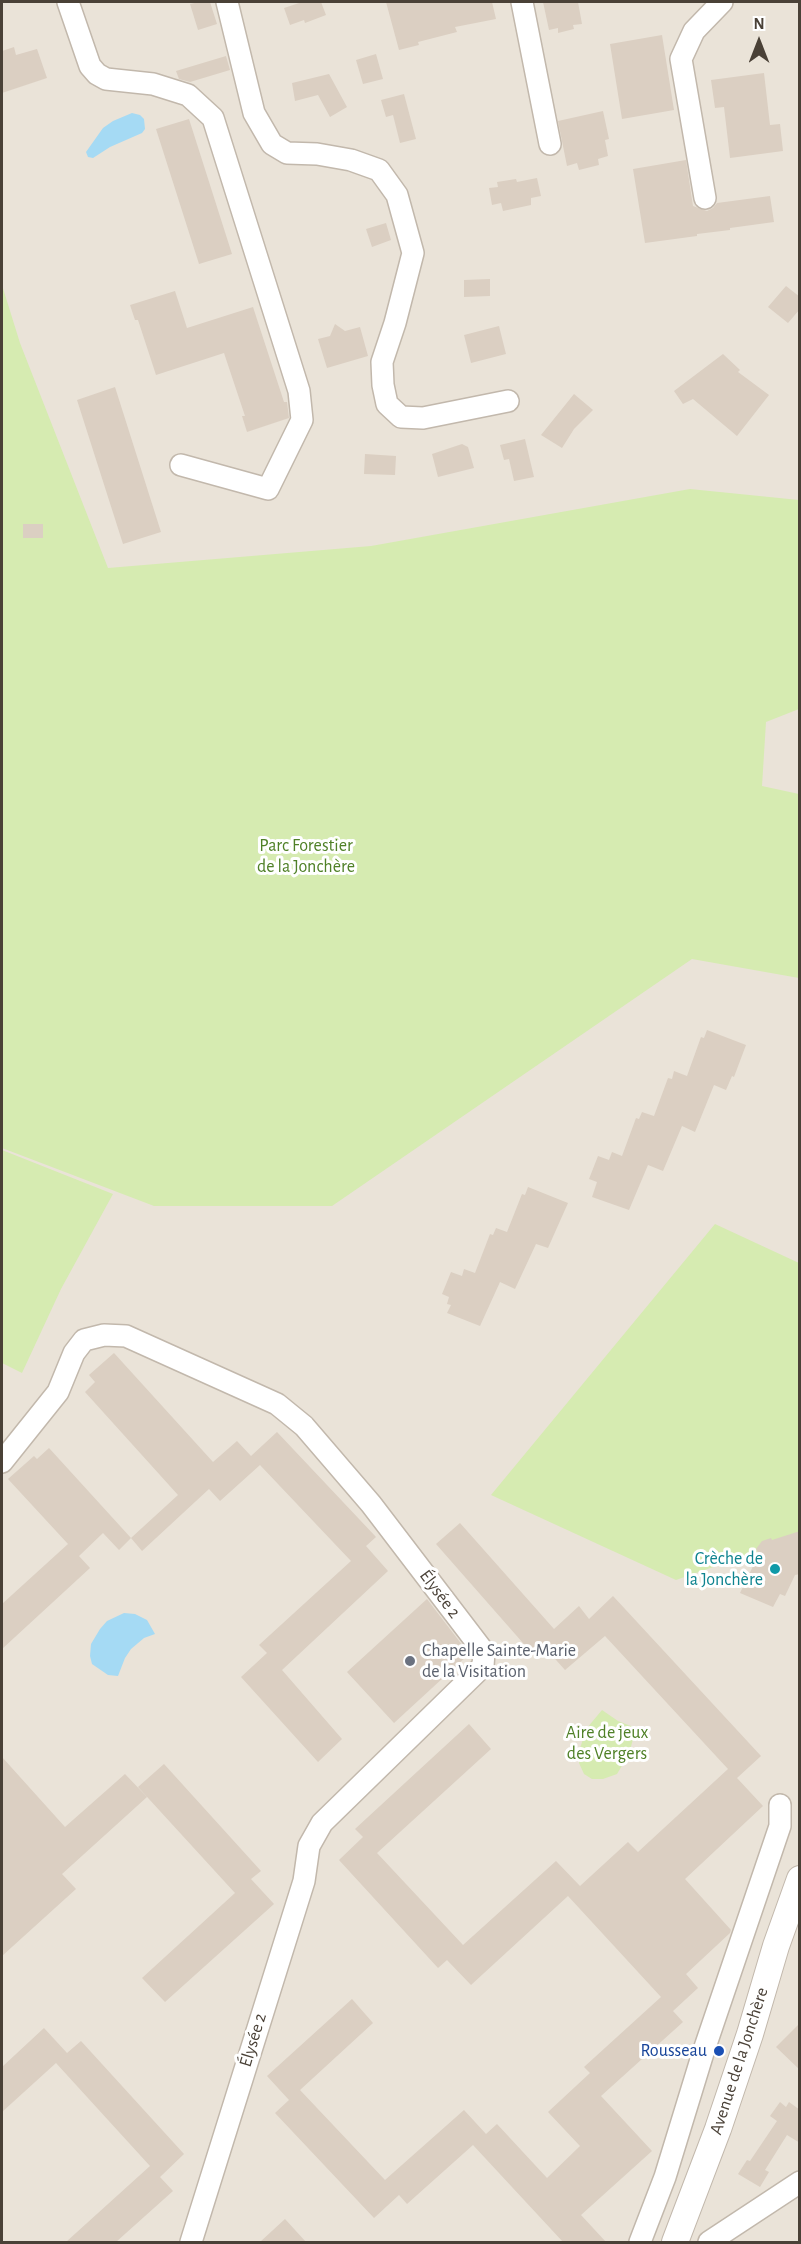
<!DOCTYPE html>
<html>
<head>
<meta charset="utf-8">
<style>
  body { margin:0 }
  #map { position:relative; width:801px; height:2244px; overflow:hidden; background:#f6f1ea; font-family:"Alegreya Sans",sans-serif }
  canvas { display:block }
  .frame { position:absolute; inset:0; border:3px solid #4a4137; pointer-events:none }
  .north { position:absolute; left:729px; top:12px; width:60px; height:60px; -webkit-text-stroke:4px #fff; paint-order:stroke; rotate:0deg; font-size:16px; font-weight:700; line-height:24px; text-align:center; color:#4a4137 }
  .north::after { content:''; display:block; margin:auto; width:21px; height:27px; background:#4a4137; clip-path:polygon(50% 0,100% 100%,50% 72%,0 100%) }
</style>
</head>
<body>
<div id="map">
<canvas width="801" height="2244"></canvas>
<div class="frame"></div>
<div class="north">N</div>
</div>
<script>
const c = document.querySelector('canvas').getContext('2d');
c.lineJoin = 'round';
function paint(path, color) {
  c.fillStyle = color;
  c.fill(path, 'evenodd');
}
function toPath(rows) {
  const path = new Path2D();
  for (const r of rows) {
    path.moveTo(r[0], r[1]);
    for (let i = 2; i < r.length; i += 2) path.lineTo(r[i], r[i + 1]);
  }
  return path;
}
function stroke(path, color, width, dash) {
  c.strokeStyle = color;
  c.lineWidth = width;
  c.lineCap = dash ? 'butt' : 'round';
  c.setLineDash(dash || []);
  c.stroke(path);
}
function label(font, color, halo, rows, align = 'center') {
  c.font = font + ' "Alegreya Sans",sans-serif';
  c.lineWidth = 6;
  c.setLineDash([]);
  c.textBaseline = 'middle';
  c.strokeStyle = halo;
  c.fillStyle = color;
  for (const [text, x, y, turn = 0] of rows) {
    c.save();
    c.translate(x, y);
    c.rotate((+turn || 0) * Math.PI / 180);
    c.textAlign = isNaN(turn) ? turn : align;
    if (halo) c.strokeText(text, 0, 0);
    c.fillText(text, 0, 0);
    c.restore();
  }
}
const residential = toPath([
  [2,2,799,2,799,2242,2,2242]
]);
const green = toPath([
  [2,285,20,343,108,568,371,546,690,489,799,500,799,709,766,722,762,786,799,794,799,978,692,959,332,1206,154,1206,2,1148],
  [2,1150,113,1194,61,1289,22,1373,2,1363],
  [715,1224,799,1263,799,1537,676,1580,491,1495],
  [602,1710,618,1721,636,1728,629,1754,617,1774,603,1779,592,1779,584,1774,579,1763,580,1748,587,1728]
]);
const water = toPath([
  [132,113,140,115,144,119,145,129,142,133,110,147,93,158,88,157,86,152,103,128,113,121],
  [124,1613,135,1614,147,1620,155,1634,144,1638,131,1649,125,1658,118,1676,108,1675,92,1664,90,1656,91,1644,100,1629,107,1621]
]);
const building = toPath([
  [199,2,210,2,217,24,198,30,190,4],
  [302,2,321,2,326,15,305,23,304,20,290,25,284,8],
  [386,2,492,2,496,19,455,27,457,32,418,42,419,45,399,50],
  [543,2,578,2,582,24,573,25,574,29,558,33,558,28,549,30],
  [662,35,674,110,622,119,610,44],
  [14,47,16,55,37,49,47,78,2,93,2,51],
  [376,54,383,79,363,84,356,60],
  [226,56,230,70,190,82,179,79,176,71],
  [764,73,770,125,780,124,783,151,730,158,724,107,715,108,711,80],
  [329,74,347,107,330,117,318,95,295,101,292,83],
  [404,94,416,139,400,143,393,115,386,117,381,100],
  [603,111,609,139,605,140,608,156,598,159,599,165,579,170,577,163,567,166,558,121],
  [189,119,232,254,199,264,156,129],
  [686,160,693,206,707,211,713,208,717,203,770,196,774,222,730,228,730,230,697,234,697,236,645,243,633,169],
  [537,178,541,196,531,198,531,205,503,211,501,203,492,205,489,188,498,187,497,182,516,179,517,182],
  [386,223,391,240,372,247,366,229],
  [490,279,490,296,464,297,464,280],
  [786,286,800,297,800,309,788,323,768,307],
  [175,291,187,328,253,307,284,402,287,402,289,418,247,432,242,416,245,416,224,353,156,375,138,320,135,320,130,305],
  [335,324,345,331,360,327,368,356,327,368,318,339,330,336],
  [499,326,506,354,471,363,464,335],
  [723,354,740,370,738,372,769,395,737,436,693,399,683,404,674,391],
  [115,387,161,532,123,544,77,400],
  [574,394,593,410,574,429,562,448,541,435],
  [525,439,534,477,514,481,509,459,504,460,500,445],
  [462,444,468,447,474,468,438,477,432,454],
  [365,454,396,456,395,475,364,474],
  [23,524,43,524,43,538,23,538],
  [707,1030,746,1045,734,1077,732,1076,726,1090,714,1085,695,1132,682,1126,663,1171,648,1165,629,1210,592,1197,597,1182,589,1179,598,1156,609,1160,612,1152,622,1156,636,1118,639,1119,642,1112,654,1116,668,1078,672,1079,674,1071,687,1076,701,1037,704,1038],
  [528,1187,568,1203,548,1248,536,1244,515,1289,500,1282,480,1326,447,1313,451,1305,447,1304,449,1297,442,1294,451,1272,462,1276,464,1269,475,1273,490,1234,493,1235,496,1228,507,1232,522,1194,525,1195],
  [114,1353,213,1462,237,1441,251,1456,277,1432,376,1537,366,1546,388,1571,282,1670,342,1739,318,1762,241,1677,267,1653,259,1645,351,1561,260,1465,220,1501,209,1489,142,1551,131,1538,178,1495,85,1392,95,1382,89,1375],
  [49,1448,131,1538,119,1550,103,1533,79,1556,90,1568,2,1649,2,1604,68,1544,8,1479,34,1456,37,1459],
  [460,1523,554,1629,579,1606,589,1619,613,1596,761,1756,737,1778,763,1806,685,1879,731,1930,730,1933,686,1974,698,1988,673,2011,683,2022,601,2096,652,2151,581,2215,606,2242,563,2242,473,2145,407,2204,399,2195,374,2218,275,2113,289,2100,267,2076,352,1999,373,2023,300,2090,385,2180,464,2110,486,2134,497,2124,547,2178,580,2146,548,2112,590,2073,584,2067,661,1997,568,1896,471,1985,447,1960,438,1968,339,1860,363,1837,355,1829,469,1724,491,1749,377,1853,463,1945,556,1861,580,1886,628,1842,638,1852,728,1769,605,1636,565,1670,540,1642,530,1651,436,1544],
  [800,1531,800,1574,795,1575,785,1596,780,1594,773,1607,740,1593,759,1554,756,1549,762,1541,771,1538,772,1540],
  [427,1599,469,1654,394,1723,347,1672],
  [2,1757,65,1827,125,1774,147,1797,62,1874,76,1889,2,1956],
  [164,1764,261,1871,251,1879,274,1904,165,2002,142,1978,235,1893,138,1787],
  [800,2023,800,2070,776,2047],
  [44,2028,67,2053,81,2041,184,2154,160,2177,173,2191,116,2242,66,2242,150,2166,56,2063,2,2112,2,2067],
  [780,2102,786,2107,789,2102,800,2110,800,2143,787,2135,765,2170,769,2172,760,2187,738,2174,747,2160,750,2161,777,2121,770,2116],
  [285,2219,306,2242,260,2242]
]);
const minor = toPath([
  [68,2,90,66,97,74,106,79,153,84,188,95,213,118,299,391,302,420,268,489,181,465],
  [227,2,254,113,272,144,287,153,317,154,351,160,379,170,397,195,413,253,395,323,382,362,383,385,387,404,401,417,423,418,508,401],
  [522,2,550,144],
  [705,198,681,59,694,31,722,2],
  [2,1462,58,1392,74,1353,84,1340,104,1335,126,1336,277,1404,304,1426,371,1504,484,1652,483,1666,322,1823,309,1846,304,1881,191,2242],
  [640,2242,665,2177,703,2053,780,1826,780,1805],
  [709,2242,800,2182]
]);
const tertiary = toPath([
  [675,2242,718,2129,750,2034,776,1946,800,1879]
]);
const markers = [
  [775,1569,6,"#0f9aa8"],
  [410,1661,6,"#6b7280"],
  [719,2051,6,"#1a4fb4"]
];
const parkNames = [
  ["Parc Forestier",306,846],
  ["de la Jonchère",306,867],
  ["Aire de jeux",607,1733],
  ["des Vergers",607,1754]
];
const cultureNames = [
  ["Crèche de",763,1559],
  ["la Jonchère",763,1580]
];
const streetNames = [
  ["Élysée 2",440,1594,53],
  ["Élysée 2",253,2040,-73],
  ["Avenue de la Jonchère",739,2061,-72]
];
const worshipNames = [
  ["Chapelle Sainte-Marie",422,1651],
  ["de la Visitation",422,1672]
];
const transitNames = [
  ["Rousseau",707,2051]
];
paint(residential, '#eae3d8');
paint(green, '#d6ebb1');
paint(water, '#a5daf4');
paint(building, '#dbcfc2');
stroke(minor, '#c2b8ac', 24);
stroke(tertiary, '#c2b8ac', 28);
stroke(minor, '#fff', 21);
stroke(tertiary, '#fff', 26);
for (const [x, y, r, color] of markers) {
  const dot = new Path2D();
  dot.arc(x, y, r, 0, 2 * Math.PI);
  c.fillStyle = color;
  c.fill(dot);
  stroke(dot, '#fff', 2);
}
label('18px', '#4f8027', '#fff', parkNames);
label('18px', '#0d838f', '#fff', cultureNames, 'right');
label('18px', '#4a4137', '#fff', streetNames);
label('18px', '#5b616d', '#fff', worshipNames, 'left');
label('18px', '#164399', '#fff', transitNames, 'right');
</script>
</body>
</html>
